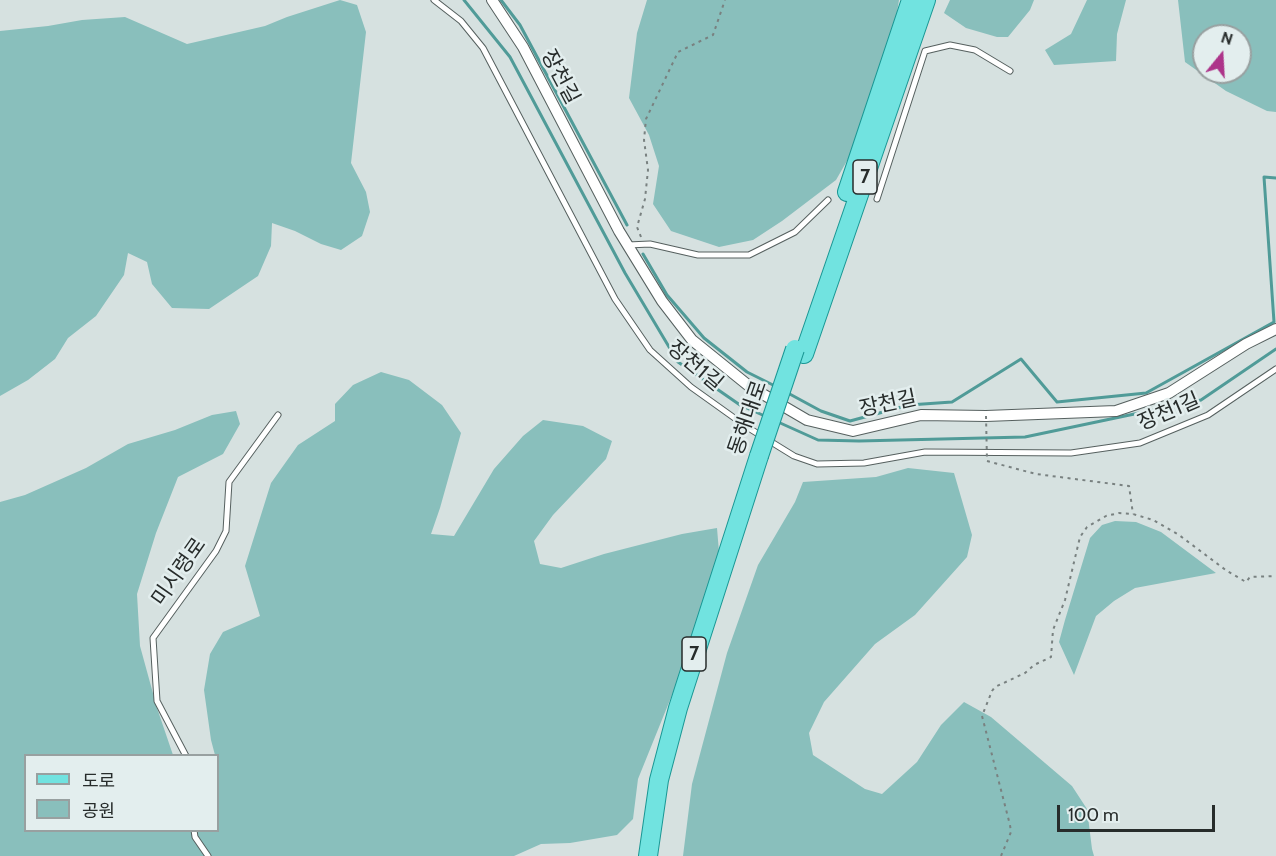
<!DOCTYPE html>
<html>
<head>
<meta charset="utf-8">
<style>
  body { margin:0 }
  #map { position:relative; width:1276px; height:856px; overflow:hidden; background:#d6e1e0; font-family:Cabin,"Noto Sans KR",sans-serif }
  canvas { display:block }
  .legend { position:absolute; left:24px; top:754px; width:195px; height:78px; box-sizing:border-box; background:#e3eeee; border:2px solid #98a0a0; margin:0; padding:8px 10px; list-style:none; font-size:18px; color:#272c2b }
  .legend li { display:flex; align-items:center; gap:12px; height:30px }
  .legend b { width:30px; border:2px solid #98a0a0 }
  .north { position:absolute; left:1192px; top:24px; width:60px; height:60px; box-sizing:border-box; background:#e3eeee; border:2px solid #98a0a0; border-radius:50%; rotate:18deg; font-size:16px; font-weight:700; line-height:24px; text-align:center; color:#272c2b }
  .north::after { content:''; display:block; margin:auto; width:21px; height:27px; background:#ad348a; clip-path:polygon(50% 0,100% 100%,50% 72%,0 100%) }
  .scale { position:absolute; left:1057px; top:805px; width:158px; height:27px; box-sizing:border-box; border:3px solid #272c2b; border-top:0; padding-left:8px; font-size:18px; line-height:21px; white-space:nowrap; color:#272c2b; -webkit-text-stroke:4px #e3eeee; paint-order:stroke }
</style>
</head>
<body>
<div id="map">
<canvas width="1276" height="856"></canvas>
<ul class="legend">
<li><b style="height:8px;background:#71e3e0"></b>도로</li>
<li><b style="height:16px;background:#89bfbc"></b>공원</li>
</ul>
<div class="north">N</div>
<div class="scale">100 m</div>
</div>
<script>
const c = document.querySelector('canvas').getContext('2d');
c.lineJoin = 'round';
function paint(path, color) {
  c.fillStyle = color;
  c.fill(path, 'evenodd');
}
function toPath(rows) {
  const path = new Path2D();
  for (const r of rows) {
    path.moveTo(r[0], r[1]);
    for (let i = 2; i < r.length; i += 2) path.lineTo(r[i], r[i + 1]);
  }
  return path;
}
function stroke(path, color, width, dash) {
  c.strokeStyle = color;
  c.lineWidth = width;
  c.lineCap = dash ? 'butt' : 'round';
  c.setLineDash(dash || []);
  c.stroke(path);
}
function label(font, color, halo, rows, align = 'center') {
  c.font = font + ' Cabin,"Noto Sans KR",sans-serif';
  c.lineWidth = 5;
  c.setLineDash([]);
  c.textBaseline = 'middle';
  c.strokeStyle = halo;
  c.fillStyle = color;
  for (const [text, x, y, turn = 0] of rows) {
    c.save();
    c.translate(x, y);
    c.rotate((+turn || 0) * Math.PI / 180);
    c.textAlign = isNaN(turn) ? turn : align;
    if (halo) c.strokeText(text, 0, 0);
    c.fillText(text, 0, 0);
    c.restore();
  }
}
const green = toPath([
  [340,0,357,5,366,32,351,163,366,192,370,212,362,236,341,250,321,244,295,231,272,223,271,246,258,276,209,309,172,308,152,284,147,262,128,253,124,275,96,316,68,338,55,359,28,380,0,396,0,31,48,26,82,20,125,17,187,44,265,26,287,17],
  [647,0,899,0,894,31,856,145,836,180,782,221,753,240,719,247,671,231,653,204,659,166,649,135,629,98,637,33],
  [950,0,1034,0,1030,10,1008,37,997,37,966,28,944,13],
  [1087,0,1126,0,1117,34,1116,61,1054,65,1045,50,1071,34],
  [1178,0,1276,0,1276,112,1267,111,1226,91,1185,62],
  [1204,36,1240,36,1240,72,1204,72],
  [381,372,409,380,442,405,461,433,440,508,431,534,454,536,494,469,523,436,543,420,583,426,612,441,606,459,553,515,534,541,540,564,561,568,604,554,682,534,717,528,719,552,691,648,638,779,633,819,617,835,570,843,541,844,514,856,0,856,0,502,25,495,86,468,128,444,175,430,212,415,236,411,240,424,223,454,178,477,156,533,137,594,140,646,157,708,173,755,26,756,26,830,218,830,218,756,215,755,211,740,204,690,210,654,223,632,260,616,245,566,271,483,298,445,335,421,335,404,353,385],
  [908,468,954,473,972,535,967,557,915,615,875,644,824,702,809,733,813,755,865,789,882,794,917,762,941,725,964,702,991,717,1072,786,1087,809,1092,849,1094,856,683,856,692,784,727,653,758,565,795,502,803,482,876,477],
  [1115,521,1136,522,1161,532,1216,573,1135,588,1114,601,1096,616,1074,675,1059,642,1065,620,1090,538,1102,525]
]);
const stream = toPath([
  [464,0,510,57,625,273,678,362,740,405,767,417],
  [501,0,520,25,627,225],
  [643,254,667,295,704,338,747,372,775,386],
  [786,392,821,411,850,421,909,405,952,402,1021,359,1057,402,1146,393,1274,322,1264,177,1276,178],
  [778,422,818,440,859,441,1025,437,1201,400,1276,349]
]);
const path = toPath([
  [641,237,637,227,645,199,648,170,644,140,646,119,678,52,713,35,725,0],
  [987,461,1036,474,1129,486,1133,514],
  [1001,856,1011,832,1010,825,982,716,992,691,995,687,1025,673,1034,665,1051,657,1053,630,1065,600,1080,537,1087,527,1106,516,1119,513,1133,514,1153,520,1179,535,1227,571,1246,582,1250,577,1276,576]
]);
const service = toPath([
  [434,0,461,21,483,48,615,299,650,350,691,387,747,427,794,456,817,464,864,463,925,452,1071,453,1140,443,1208,415,1276,369],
  [877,199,925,51,950,45,975,50,1010,71],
  [628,245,650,244,698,255,749,255,795,232,828,200],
  [186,756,157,701,153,638,216,551,226,531,229,482,278,415],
  [194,830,195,837,208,856]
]);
const minor = toPath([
  [492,0,523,47,619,231,662,301,692,340,749,386,807,420,853,431,921,415,986,416,1116,411,1169,393,1246,344,1276,329]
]);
const primary = toPath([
  [847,192,911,0],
  [804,354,926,0],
  [648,856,659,780,678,708,759,456]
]);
const pathBridge = toPath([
  [986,416,987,461]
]);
const primaryBridge = toPath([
  [759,456,795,349]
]);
const shields = [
  [865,177,24],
  [694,654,24]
];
const shieldNames = [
  ["7",865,177],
  ["7",694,654]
];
const streetNames = [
  ["장천길",560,77,62],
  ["장천1길",695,366,40],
  ["장천길",888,404,-12],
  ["장천1길",1169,412,-23],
  ["동해대로",748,418,-71],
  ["미시령로",179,572,-55]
];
paint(green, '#89bfbc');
stroke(stream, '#509b98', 3);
stroke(service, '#56605f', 7);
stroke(minor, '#56605f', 12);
stroke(primary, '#1a9794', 20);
stroke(path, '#798180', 2, [3, 4.5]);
stroke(service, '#fff', 5);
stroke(minor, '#fff', 10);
stroke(primary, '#71e3e0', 18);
stroke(primaryBridge, '#1a9794', 20, []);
stroke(pathBridge, '#798180', 2, [3, 4.5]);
stroke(primaryBridge, '#71e3e0', 18);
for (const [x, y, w] of shields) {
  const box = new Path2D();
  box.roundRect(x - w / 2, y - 17, w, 34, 4.5);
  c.fillStyle = '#e3eeee';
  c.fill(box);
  stroke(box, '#272c2b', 1.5);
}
label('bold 20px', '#272c2b', null, shieldNames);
label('21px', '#272c2b', '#e3eeee', streetNames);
</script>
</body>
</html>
